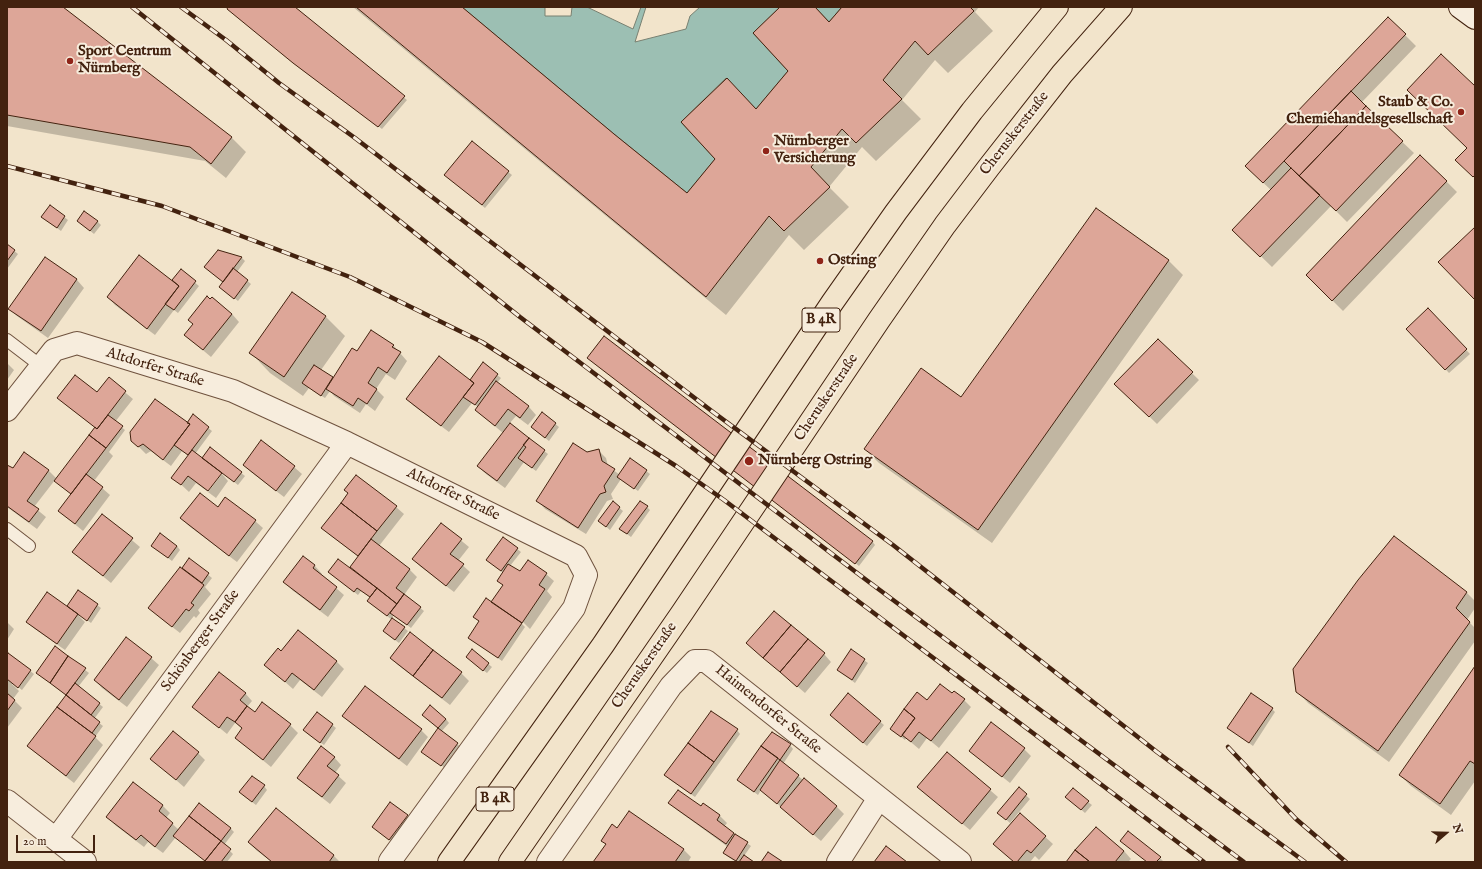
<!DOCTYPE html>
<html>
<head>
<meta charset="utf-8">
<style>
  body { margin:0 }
  #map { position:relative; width:1482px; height:869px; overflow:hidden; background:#f2e4cb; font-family:"IM FELL English",serif }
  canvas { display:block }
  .frame { position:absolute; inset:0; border:8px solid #43220f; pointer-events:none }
  .north { position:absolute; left:1426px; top:813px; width:40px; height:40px; -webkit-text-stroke:3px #f7eddd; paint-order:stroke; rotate:70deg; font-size:11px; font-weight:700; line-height:16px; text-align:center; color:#43220f }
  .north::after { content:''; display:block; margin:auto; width:14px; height:18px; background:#43220f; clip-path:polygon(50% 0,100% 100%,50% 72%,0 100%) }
  .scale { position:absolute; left:16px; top:835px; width:79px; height:18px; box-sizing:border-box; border:2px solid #43220f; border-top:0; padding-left:5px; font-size:12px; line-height:14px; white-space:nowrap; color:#43220f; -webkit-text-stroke:3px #f7eddd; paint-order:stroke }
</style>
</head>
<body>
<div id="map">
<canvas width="1482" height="869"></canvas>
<div class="frame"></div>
<div class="north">N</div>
<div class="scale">20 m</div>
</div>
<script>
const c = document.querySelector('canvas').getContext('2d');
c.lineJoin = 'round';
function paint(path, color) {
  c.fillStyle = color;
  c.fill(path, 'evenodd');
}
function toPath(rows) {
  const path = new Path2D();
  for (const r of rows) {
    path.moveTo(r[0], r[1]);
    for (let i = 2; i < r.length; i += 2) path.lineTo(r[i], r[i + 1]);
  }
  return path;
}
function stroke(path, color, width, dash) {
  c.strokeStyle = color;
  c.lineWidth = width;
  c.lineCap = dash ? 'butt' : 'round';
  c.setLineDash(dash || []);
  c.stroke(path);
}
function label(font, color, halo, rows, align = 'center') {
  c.font = font + ' "IM FELL English",serif';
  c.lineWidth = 4;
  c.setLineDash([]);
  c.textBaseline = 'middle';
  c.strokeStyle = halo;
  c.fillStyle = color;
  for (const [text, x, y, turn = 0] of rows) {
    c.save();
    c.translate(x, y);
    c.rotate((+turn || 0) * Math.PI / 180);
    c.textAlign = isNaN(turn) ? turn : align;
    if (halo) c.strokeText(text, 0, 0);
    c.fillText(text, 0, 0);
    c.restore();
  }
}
const water = toPath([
  [462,7,545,7,545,16,571,16,572,7,587,7,633,29,641,7,646,7,635,42,686,29,690,16,700,7,780,7,753,33,788,71,756,109,726,78,681,122,715,159,687,193,614,134,462,7],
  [815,7,842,7,829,22,815,7]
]);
const shadow = toPath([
  [7,7,61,7,232,138,246,152,226,178,205,161,7,126],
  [230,7,294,7,407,100,382,129,298,67,231,12],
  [353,7,460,7,613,134,687,194,790,71,782,7,814,7,830,23,843,7,979,7,975,12,993,31,948,73,935,60,902,100,921,119,876,161,862,147,829,187,849,207,804,250,789,235,726,315],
  [1405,35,1416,46,1361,103,1414,153,1347,222,1331,206,1272,267,1234,230,1271,190,1257,177],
  [472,143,512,175,485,208,445,175],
  [1446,181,1457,192,1343,311,1307,275],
  [50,206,68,220,61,231,46,220],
  [1096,209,1169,261,1183,275,992,543,879,463,865,449,962,398],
  [78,221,98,222,101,225,94,234],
  [7,245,18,254,7,269],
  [218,251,242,258,245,261,237,272,251,284,238,301,224,290,224,282],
  [45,258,77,280,84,288,48,338,17,316,9,308],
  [181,271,199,286,178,313,174,310,155,335,115,305,108,297,177,285],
  [1428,309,1470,354,1449,373,1408,329],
  [232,314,239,322,211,357,185,335],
  [326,317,345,336,321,370,333,379,357,352,393,345,407,361,395,380,386,374,376,389,384,397,375,411,366,404,360,413,334,396,330,391,325,398,309,388,303,396,270,373,251,353],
  [1158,340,1199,380,1157,424,1116,384],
  [588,358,872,541,875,545,859,566],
  [7,363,14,370,7,380],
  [497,375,501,378,497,383,529,407,536,415,528,425,516,416,509,424,548,454,536,471,524,462,505,488,486,474,478,466,503,433,484,417,476,410,478,407,472,403,449,432,414,406,407,399,470,381],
  [109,379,133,399,115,422,125,430,109,452,113,456,94,481,110,495,83,531,59,511,72,495,55,480,34,507,46,517,37,529,7,507,7,467,13,469,25,453,49,471,57,479,96,428,66,405,58,398,98,394],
  [542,413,559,427,549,441,535,430],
  [193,416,212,431,195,454,207,463,210,449,245,476,238,485,221,472,207,491,196,483,189,492,173,477,189,456,182,451,171,466,151,451,146,454,132,440,187,424],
  [599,451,606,458,608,466,620,475,631,459,650,474,638,491,621,479,611,494,613,499,607,501,586,534,545,509,538,501,587,453],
  [244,465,294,467,302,474,284,497,251,472],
  [222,474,228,481,216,498,208,492],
  [225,498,255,521,263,528,237,562,189,526,181,518,218,508],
  [613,503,623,511,610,530,603,524],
  [396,507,404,514,379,546,410,570,417,577,404,595,424,611,411,628,394,615,392,618,408,631,399,643,387,634,392,620,372,604,371,598,361,591,358,595,332,575,354,572,355,571,351,567,359,557,330,535,323,528],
  [647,507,650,510,631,537,624,532],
  [102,515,140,547,111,583,74,552],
  [441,524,469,547,458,561,470,572,454,592,421,567,413,559],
  [1394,538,1467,593,1475,601,1475,608,1467,620,1475,628,1475,641,1389,762,1308,703,1297,691],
  [177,546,180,550,172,561,156,549],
  [517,549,521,552,510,566,520,573,546,574,554,581,547,591,552,597,530,629,521,620,521,623,525,627,502,661,469,638,480,622,474,617,492,604,504,586,498,581,503,573,491,563],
  [303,558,315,566,322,574,321,575,344,595,328,617,292,590,285,582],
  [190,560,212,578,205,587,211,594,198,610,200,613,196,618,194,616,180,633,157,615,187,572],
  [78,591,101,608,91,623,80,615,79,616,85,622,65,650,35,629,27,622,67,608],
  [7,622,14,629,7,640],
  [410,633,461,673,469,681,450,705,398,665,391,658],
  [747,643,824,654,831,662,805,693],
  [55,647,89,673,78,687,103,707,94,719,103,726,95,737,103,745,74,783,36,753,28,746,67,696,41,676],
  [472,651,492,667,487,673,471,661],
  [851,651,868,663,855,683,838,670],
  [7,652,34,674,22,690,13,683,12,684,19,691,13,699,22,708,7,728],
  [281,652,336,661,344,669,322,697,300,680,293,689,266,665],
  [151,658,159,665,127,707,102,688,95,680],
  [1475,667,1475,781,1451,815,1411,786,1400,775],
  [245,693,252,701,247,707,255,713,262,704,290,725,298,733,271,767,236,738,243,729,235,723,227,734,194,707],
  [848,695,884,725,867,746,834,718],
  [964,700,971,707,939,748,927,738,919,749,906,738,905,740,891,729,927,702],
  [1272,709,1275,712,1253,746,1232,731],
  [317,713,336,728,324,745,308,734],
  [344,716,421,730,428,737,407,766,351,723],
  [426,718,446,719,449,723,441,732,461,747,445,768,423,752,439,729],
  [737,730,740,734,695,797,669,779],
  [790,745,793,749,783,764,836,806,844,814,821,841,761,790,758,795,742,783],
  [1024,749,1031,756,1010,783,970,751],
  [198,753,205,760,184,787,152,759],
  [947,753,998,797,970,830,926,794],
  [334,757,341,765,335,773,346,783,330,804,306,785,298,778],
  [133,784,163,806,170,813,166,818,179,830,230,828,234,832,224,845,233,854,227,862,206,862,206,861,176,837,163,853,148,842,144,847,115,825,108,817],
  [264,786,267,790,256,805,244,796],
  [1019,789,1030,799,1010,823,1002,816],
  [1070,800,1088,802,1092,805,1085,813],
  [670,803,701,807,704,804,720,816,727,823,724,827,751,846,744,856,753,862,736,862,727,856,724,853,728,847,677,810],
  [276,809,334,856,340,862,272,862,256,850,249,842],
  [630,812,684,850,691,857,688,862,594,862,606,845,602,840,617,829],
  [1020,814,1053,844,1039,860,1035,856,1030,862,1015,862],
  [407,816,411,819,393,843,373,827],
  [1124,851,1131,859,1128,862,1068,862],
  [1160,858,1163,861,1163,862,1148,862]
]);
const building = toPath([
  [7,7,63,7,232,137,211,164,190,147,7,115,7,7],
  [228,7,295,7,405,96,378,127,293,63,227,9,228,7],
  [356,7,462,7,614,134,687,193,715,159,681,122,727,78,756,109,788,71,753,33,780,7,815,7,829,22,842,7,970,7,974,11,928,55,915,41,883,80,902,99,856,143,842,129,811,167,830,187,784,231,769,216,706,297,356,7],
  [1388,17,1406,34,1263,183,1245,166,1388,17],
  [1441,54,1475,86,1475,175,1473,177,1455,160,1467,148,1407,90,1441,54],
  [1351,91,1366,106,1299,176,1284,161,1351,91],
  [1366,106,1403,141,1336,211,1299,176,1366,106],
  [472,141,509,171,482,205,444,175,472,141],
  [1420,155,1447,181,1332,301,1306,275,1420,155],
  [1291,168,1320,195,1260,257,1232,230,1291,168],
  [50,205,65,216,57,228,41,217,50,205],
  [1096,208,1169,260,978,530,864,449,921,368,961,397,1096,208],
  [84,211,98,221,90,231,77,221,84,211],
  [1475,227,1475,300,1438,262,1475,227],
  [7,244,15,250,7,261,7,244],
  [218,250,242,257,223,282,204,267,218,250],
  [139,255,179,286,147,329,107,297,139,255],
  [45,257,77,279,41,331,8,309,45,257],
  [233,268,248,280,234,299,219,287,233,268],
  [181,269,196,281,174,310,165,304,179,286,172,280,181,269],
  [292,292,326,316,284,377,249,353,292,292],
  [207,296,210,299,212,297,232,314,203,350,184,335,193,324,188,320,207,296],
  [1428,308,1467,349,1445,370,1406,329,1428,308],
  [371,330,394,345,392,347,401,352,387,373,378,367,368,383,377,389,367,404,358,398,353,406,326,389,352,348,357,351,371,330],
  [604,336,873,541,855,564,587,358,604,336],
  [1158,339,1193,372,1149,417,1114,384,1158,339],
  [439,356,474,383,441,426,406,399,439,356],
  [483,362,498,374,475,405,463,397,474,383,470,380,483,362],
  [314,365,333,377,321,396,302,383,314,365],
  [75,375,97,392,109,377,126,391,97,429,57,398,75,375],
  [496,381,529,406,520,418,508,409,495,426,475,410,496,381],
  [155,399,190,424,163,460,143,444,138,447,131,441,130,432,155,399],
  [542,412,556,423,545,438,531,427,542,412],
  [193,414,209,427,188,455,174,445,190,424,187,423,193,414],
  [108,415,123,426,106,448,89,435,95,427,97,429,108,415],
  [510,423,529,438,497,481,477,466,510,423],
  [89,435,106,448,71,494,54,481,89,435],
  [529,438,545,450,532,468,518,458,526,447,523,445,529,438],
  [261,440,295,466,276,491,243,465,261,440],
  [573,443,587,452,599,449,602,461,615,469,604,486,606,492,600,494,578,528,536,501,573,443],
  [210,447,242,472,234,482,202,458,210,447],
  [192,450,222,473,208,491,188,476,181,485,171,478,192,450],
  [24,452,49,470,27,501,39,509,29,522,7,506,7,465,13,468,24,452],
  [630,458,647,470,634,489,617,477,630,458],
  [86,474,103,487,75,524,58,511,86,474],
  [356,475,397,506,377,531,341,503,348,493,344,490,356,475],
  [200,493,218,507,225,497,256,520,229,556,180,518,200,493],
  [613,501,620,507,606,527,598,521,613,501],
  [640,501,648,506,627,534,619,529,640,501],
  [341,503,377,531,358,556,321,528,341,503],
  [102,514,133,538,103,576,72,552,102,514],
  [441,523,462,539,450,554,464,564,446,586,412,559,441,523],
  [160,533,177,546,168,558,151,546,160,533],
  [1394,536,1467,592,1456,608,1470,622,1378,751,1296,692,1293,669,1358,580,1394,536],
  [503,537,518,548,501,571,486,560,503,537],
  [371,539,410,569,396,588,404,594,397,604,350,567,371,539],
  [303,556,315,565,313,568,337,587,320,610,283,582,303,556],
  [189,558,209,573,202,583,182,568,189,558],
  [338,559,377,588,370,597,357,588,354,592,328,572,338,559],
  [528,560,547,573,539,585,545,589,522,623,491,602,503,585,497,581,508,564,520,571,528,560],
  [180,567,204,585,191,603,194,605,189,611,186,609,172,627,148,608,180,567],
  [377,588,397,604,387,616,367,601,377,588],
  [78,590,98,604,87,621,67,606,78,590],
  [47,592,78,614,57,644,26,622,47,592],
  [404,594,421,607,407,625,390,613,404,594],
  [486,598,522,623,498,658,468,638,479,621,473,617,486,598],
  [774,611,791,625,763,658,746,643,774,611],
  [392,618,405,627,395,640,383,631,392,618],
  [791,625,808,639,780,672,763,658,791,625],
  [298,630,337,661,314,690,292,673,285,682,264,665,278,648,281,651,298,630],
  [410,632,433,650,413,676,390,658,410,632],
  [126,637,152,657,119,700,94,680,126,637],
  [808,639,825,653,797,687,780,672,808,639],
  [55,646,68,656,50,683,36,673,55,646],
  [472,649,489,663,483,671,466,657,472,649],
  [851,649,865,659,852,680,837,670,851,649],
  [433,650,462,672,442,698,413,676,433,650],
  [8,653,31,670,18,688,7,679,7,654,8,653],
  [68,656,86,668,66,695,50,683,68,656],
  [1475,666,1475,764,1470,761,1440,804,1399,775,1475,666],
  [219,672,246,693,240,700,247,706,235,722,227,717,219,728,192,707,219,672],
  [75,683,100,703,91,715,66,695,75,683],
  [940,684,952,693,954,691,965,699,931,741,919,732,911,742,902,735,915,718,904,709,917,692,927,700,940,684],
  [365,686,422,729,399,759,342,716,365,686],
  [7,693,15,700,7,711,7,693],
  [848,693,881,721,863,743,830,715,848,693],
  [1251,693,1273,708,1249,743,1227,728,1251,693],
  [66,695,100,722,92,733,57,707,66,695],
  [262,702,291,724,263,760,235,738,242,728,235,722,247,706,255,712,262,702],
  [430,705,446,719,438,728,422,715,430,705],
  [57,707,96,736,66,776,27,746,57,707],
  [904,709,915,718,901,737,890,729,904,709],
  [711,711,738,729,714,762,688,743,711,711],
  [317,712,333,724,320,743,303,730,317,712],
  [991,722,1025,748,1002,777,969,751,991,722],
  [438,728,458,743,441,766,421,752,438,728],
  [173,731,199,752,176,780,150,759,173,731],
  [772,732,791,744,780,760,761,746,772,732],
  [688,743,714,762,691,794,664,775,688,743],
  [321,746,335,757,327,766,339,775,322,797,297,778,321,746],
  [761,746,778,758,754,792,737,780,761,746],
  [947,752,991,789,962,824,917,787,947,752],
  [780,760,799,775,777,804,760,790,780,760],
  [252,776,265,785,252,802,239,792,252,776],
  [804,778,837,806,813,835,780,807,804,778],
  [133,782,163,805,159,811,173,823,155,847,141,835,136,840,106,817,133,782],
  [1019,787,1027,794,1006,820,997,813,1019,787],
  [1073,788,1089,801,1081,810,1065,797,1073,788],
  [678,790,701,806,703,803,720,815,717,820,734,833,726,844,668,803,678,790],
  [390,802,408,815,389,840,372,827,390,802],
  [199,803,231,828,221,841,189,816,199,803],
  [276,808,334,855,329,862,272,862,248,842,276,808],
  [629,811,684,849,675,862,593,862,606,844,601,841,612,824,617,828,629,811],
  [1020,813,1046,836,1031,853,1027,850,1017,862,1014,862,993,844,1020,813],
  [189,816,221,841,205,861,173,836,189,816],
  [1096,827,1124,851,1115,862,1090,862,1075,850,1096,827],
  [1128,831,1161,857,1156,862,1147,862,1120,841,1128,831],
  [735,834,748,842,736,861,723,853,735,834],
  [221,841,231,849,221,862,204,862,221,841],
  [886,846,907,862,874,862,886,846],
  [1075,850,1090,862,1066,862,1075,850],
  [768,852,783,862,761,862,768,852],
  [744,855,754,862,739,862,744,855]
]);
const lane = toPath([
  [7,340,41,366],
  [7,529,29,546]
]);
const street = toPath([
  [7,410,54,350,77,343,233,391,347,443,576,556,586,575,574,608,390,861],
  [7,801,85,862],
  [56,839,347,443],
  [548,862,671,686,695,661,706,661,960,862],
  [838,862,879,798]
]);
const secondary = toPath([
  [1460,7,1475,18]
]);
const primary = toPath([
  [449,862,603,645,832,303,896,212,972,111,1057,7],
  [510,862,682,613,879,320,945,225,989,167,1062,74,1121,7]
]);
const rail = toPath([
  [132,7,520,317,865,579,1244,862],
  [181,7,226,40,279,83,355,138,713,412,893,545,1157,752,1305,862],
  [7,166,162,206,350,277,482,342,676,466,724,500,1204,862],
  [1228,747,1296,819,1346,862]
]);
const markers = [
  [70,61,4,"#8f2418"],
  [1461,112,4,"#8f2418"],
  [766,151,4,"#8f2418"],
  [820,261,4,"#8f2418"],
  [749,461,5,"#8f2418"]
];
const shields = [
  [821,320,38],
  [495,799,38]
];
const shieldNames = [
  ["B 4R",821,320],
  ["B 4R",495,799]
];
const poiNames = [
  ["Sport Centrum",78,52],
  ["Nürnberg",78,69],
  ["Staub & Co.",1453,103,"right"],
  ["Chemiehandelsgesellschaft",1453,120,"right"],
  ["Nürnberger",774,142],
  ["Versicherung",774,159],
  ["Ostring",828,261],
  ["Nürnberg Ostring",758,461]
];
const streetNames = [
  ["Cheruskerstraße",1015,134,-52],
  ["Altdorfer Straße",155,368,17],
  ["Cheruskerstraße",827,398,-56],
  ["Altdorfer Straße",453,495,26],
  ["Schönberger Straße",201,641,-54],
  ["Cheruskerstraße",645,666,-55],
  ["Haimendorfer Straße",768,710,39]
];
paint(water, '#9cbfb3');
stroke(water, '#788071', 1);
paint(shadow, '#0003');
paint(building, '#dda698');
stroke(building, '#43220f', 1);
stroke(lane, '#6f523e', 14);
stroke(street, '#6f523e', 24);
stroke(secondary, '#43220f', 24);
stroke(primary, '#43220f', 24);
stroke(lane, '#f7eddd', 12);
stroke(street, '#f7eddd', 22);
stroke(secondary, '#f7eddd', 22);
stroke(primary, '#f2e4cb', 22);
stroke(rail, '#43220f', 4.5);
stroke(rail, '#f7eddd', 3, [9]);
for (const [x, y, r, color] of markers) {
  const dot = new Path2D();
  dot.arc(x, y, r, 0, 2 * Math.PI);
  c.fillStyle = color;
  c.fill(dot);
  stroke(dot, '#f7eddd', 1.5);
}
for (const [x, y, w] of shields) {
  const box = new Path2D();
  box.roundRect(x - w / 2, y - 12, w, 24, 3);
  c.fillStyle = '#f7eddd';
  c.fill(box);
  stroke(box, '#43220f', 1);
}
label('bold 14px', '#43220f', null, shieldNames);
label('bold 15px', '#43220f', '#f7eddd', poiNames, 'left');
label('15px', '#43220f', '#f7eddd', streetNames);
</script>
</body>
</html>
